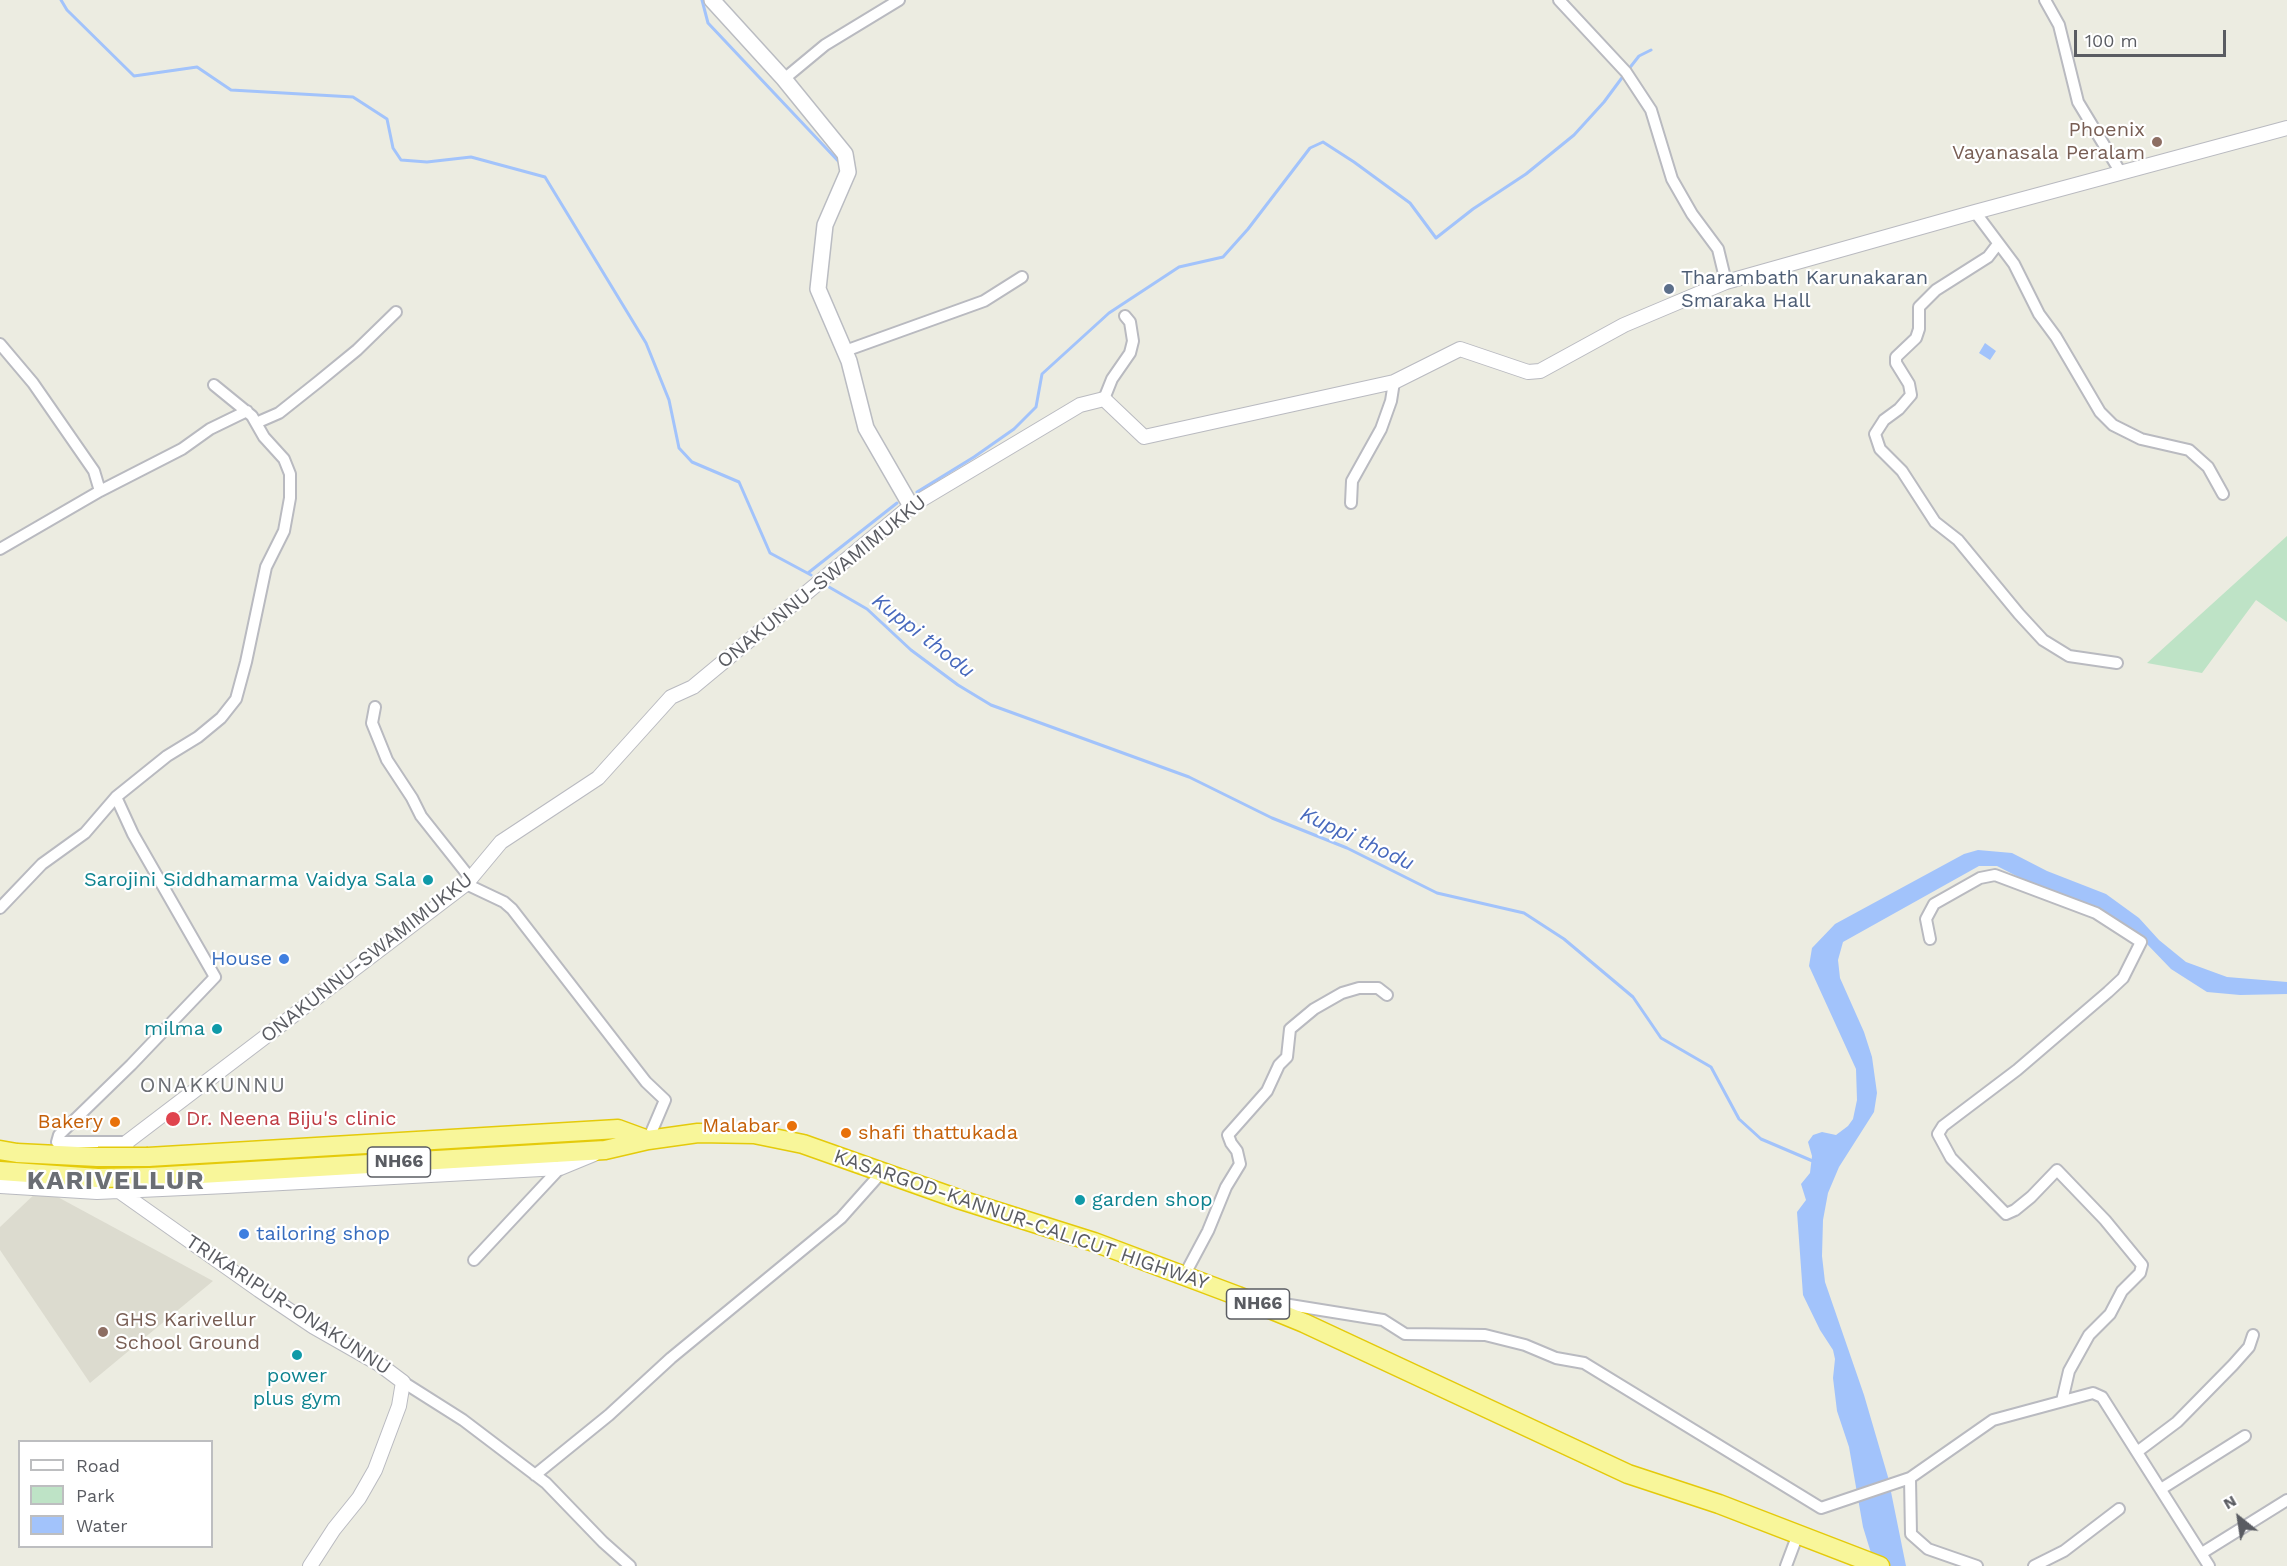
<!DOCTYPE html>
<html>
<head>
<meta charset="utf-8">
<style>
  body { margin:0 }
  #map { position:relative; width:2287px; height:1566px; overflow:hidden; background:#ecece1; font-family:"Work Sans",sans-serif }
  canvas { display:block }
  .legend { position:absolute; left:18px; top:1440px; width:195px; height:108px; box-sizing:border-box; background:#fff; border:2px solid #bdbec0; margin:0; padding:8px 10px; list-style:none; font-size:18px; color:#5a5c62 }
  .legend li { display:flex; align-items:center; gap:12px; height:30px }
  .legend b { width:30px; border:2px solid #bdbec0 }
  .north { position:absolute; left:2209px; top:1488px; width:60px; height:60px; -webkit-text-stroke:4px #fff; paint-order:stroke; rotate:330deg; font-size:16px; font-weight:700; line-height:24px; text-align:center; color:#5a5c62 }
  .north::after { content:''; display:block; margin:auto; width:21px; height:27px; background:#5a5c62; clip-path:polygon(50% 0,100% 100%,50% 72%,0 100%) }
  .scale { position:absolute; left:2074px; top:30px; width:152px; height:27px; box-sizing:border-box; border:3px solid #5a5c62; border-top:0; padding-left:8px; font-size:18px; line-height:21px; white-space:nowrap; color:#5a5c62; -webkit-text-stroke:4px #fff; paint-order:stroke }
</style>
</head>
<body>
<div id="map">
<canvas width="2287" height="1566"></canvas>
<ul class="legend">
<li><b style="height:8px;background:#fff"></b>Road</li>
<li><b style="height:16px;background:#bee3c6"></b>Park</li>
<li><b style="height:16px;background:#a2c3fb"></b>Water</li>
</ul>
<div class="north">N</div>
<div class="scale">100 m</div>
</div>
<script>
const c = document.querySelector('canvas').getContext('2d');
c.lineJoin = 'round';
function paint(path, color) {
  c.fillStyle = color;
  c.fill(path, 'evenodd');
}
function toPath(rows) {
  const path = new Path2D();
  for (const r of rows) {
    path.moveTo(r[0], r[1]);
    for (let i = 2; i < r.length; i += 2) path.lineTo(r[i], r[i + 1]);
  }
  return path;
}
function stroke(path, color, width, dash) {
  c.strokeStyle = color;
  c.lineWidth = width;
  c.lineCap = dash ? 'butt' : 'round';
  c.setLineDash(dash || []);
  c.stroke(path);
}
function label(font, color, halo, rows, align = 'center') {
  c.font = font + ' "Work Sans",sans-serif';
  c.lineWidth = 4.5;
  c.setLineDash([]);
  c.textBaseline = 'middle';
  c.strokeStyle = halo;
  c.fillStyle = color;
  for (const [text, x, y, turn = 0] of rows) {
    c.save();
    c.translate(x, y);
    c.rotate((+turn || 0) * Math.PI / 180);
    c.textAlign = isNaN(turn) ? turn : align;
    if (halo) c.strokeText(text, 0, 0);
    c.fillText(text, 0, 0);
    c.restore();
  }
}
const education = toPath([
  [41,1188,213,1281,90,1383,0,1250,0,1227]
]);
const green = toPath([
  [2287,536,2287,622,2256,600,2202,673,2147,663]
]);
const water = toPath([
  [1985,343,1996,351,1990,360,1979,353],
  [1978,850,2012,853,2047,871,2106,894,2139,918,2159,940,2186,962,2227,977,2287,982,2287,994,2240,995,2207,992,2171,969,2145,942,1997,866,1979,866,1843,942,1838,960,1840,978,1864,1032,1872,1057,1877,1093,1874,1112,1839,1167,1828,1193,1823,1220,1822,1256,1825,1282,1864,1395,1888,1477,1906,1566,1875,1566,1863,1527,1849,1447,1837,1411,1833,1378,1835,1359,1833,1350,1820,1330,1803,1295,1797,1212,1806,1200,1801,1184,1810,1173,1812,1156,1808,1142,1813,1135,1822,1132,1836,1135,1848,1126,1853,1119,1857,1100,1856,1069,1809,966,1812,948,1835,924,1964,854]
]);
const stream = toPath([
  [61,0,67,10,134,76,197,67,231,90,353,97,387,119,393,148,401,160,427,162,471,157,545,177,646,343,669,400,679,448,692,462,739,482,770,553,811,575],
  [702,0,708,23,841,164],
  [1628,70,1639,56,1651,50],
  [917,492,974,457,1014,429,1036,407,1042,374,1109,313,1179,267,1223,257,1248,229,1310,148,1323,142,1354,162,1410,203,1436,238,1473,209,1526,174,1574,135,1604,102,1624,75],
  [808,573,897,503],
  [829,587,867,609,911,650,958,685,991,705,1189,777,1272,818,1347,848,1437,893,1524,913,1564,939,1633,997,1661,1038,1711,1067,1739,1119,1761,1139,1815,1162]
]);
const minor = toPath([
  [1559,0,1626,72,1651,110,1672,179,1692,214,1718,249,1726,282],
  [2045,0,2059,25,2078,102,2121,173],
  [784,79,825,45,899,0],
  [1975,212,2014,264,2039,314,2056,337,2100,412,2113,425,2141,439,2189,450,2208,467,2223,494],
  [1998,244,1988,257,1936,290,1919,307,1919,329,1916,338,1896,357,1896,363,1909,384,1911,395,1899,409,1884,420,1875,434,1880,449,1902,471,1935,522,1958,540,2019,614,2043,640,2069,656,2117,663],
  [0,344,33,383,94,471,100,491,0,549],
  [845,351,984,301,1022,277],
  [1104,399,1112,379,1130,353,1133,341,1130,322,1125,316],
  [256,423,279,413,318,382,357,350,396,312],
  [100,491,182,449,210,429,247,411],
  [1351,503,1352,481,1381,429,1391,401,1394,382],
  [375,707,372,723,387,760,412,798,421,816,471,879],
  [116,797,133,834,215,977,131,1065,59,1135,57,1142,127,1142],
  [466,884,504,902,512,909,646,1082,665,1100,648,1140],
  [0,908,42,864,85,833,116,797,167,756,198,737,221,718,236,699,246,662,266,567,284,531,290,498,290,474,284,459,264,437,252,416,214,385],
  [1930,939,1926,919,1934,904,1980,878,1995,875,2096,913,2141,942,2123,978,2108,992,2017,1070,1943,1126,1938,1134,1951,1158,2006,1214,2015,1210,2031,1197,2057,1170,2105,1220,2142,1265,2140,1273,2122,1291,2110,1314,2089,1335,2069,1371,2062,1401],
  [474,1260,560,1168],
  [1184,1276,1208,1231,1226,1187,1240,1164,1237,1151,1231,1143,1228,1135,1267,1091,1279,1065,1287,1057,1290,1029,1314,1009,1342,993,1359,988,1378,988,1387,995],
  [1265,1301,1383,1320,1405,1334,1485,1335,1525,1345,1556,1358,1584,1363,1821,1508,1910,1478,1993,1420,2093,1393,2102,1397,2209,1566],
  [403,1382,463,1420,546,1483,603,1542,630,1566],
  [2137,1452,2177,1422,2233,1365,2249,1347,2253,1335],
  [535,1475,609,1415,671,1358,841,1218,882,1172],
  [1910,1478,1911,1534,1928,1549,1977,1566],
  [2161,1489,2245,1436],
  [2202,1553,2287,1500],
  [1786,1566,1798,1534],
  [2034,1566,2064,1551,2119,1509]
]);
const tertiary = toPath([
  [0,1186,97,1192,227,1186,560,1168,594,1154],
  [310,1566,334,1529,359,1498,375,1470,399,1406,403,1382,379,1364,314,1327,259,1290,119,1191,127,1142,466,884,501,842,598,778,671,697,693,687,911,506,1080,405,1104,399,1144,437,1394,382,1460,349,1528,372,1540,371,1624,325,1726,282,1975,212,2287,128]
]);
const secondary = toPath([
  [712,0,784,79,845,154,848,172,825,225,818,289,849,361,866,428,911,506]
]);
const trunk = toPath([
  [0,1150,17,1153,98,1157],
  [148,1157,618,1129,648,1140],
  [0,1171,98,1178],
  [150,1177,605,1150,648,1140,698,1133,754,1134,803,1144,961,1200,1094,1242,1238,1296,1304,1323,1628,1474,1719,1504,1880,1566]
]);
const trunkBridge = toPath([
  [98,1157,148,1157],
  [98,1178,150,1177]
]);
const markers = [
  [2157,142,6,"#8d6e63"],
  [1669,289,6,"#5c6f8a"],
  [428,880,6,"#0f9aa8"],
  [284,959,6,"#3f7fe0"],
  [217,1029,6,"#0f9aa8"],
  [173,1119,8,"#e0444e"],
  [115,1122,6,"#e8710a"],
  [792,1126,6,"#e8710a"],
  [846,1133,6,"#e8710a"],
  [1080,1200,6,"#0f9aa8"],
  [244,1234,6,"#3f7fe0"],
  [103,1332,6,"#8d6e63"],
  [297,1355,6,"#0f9aa8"]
];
const shields = [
  [399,1162,63],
  [1258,1304,63]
];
const shieldNames = [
  ["NH66",399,1162],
  ["NH66",1258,1304]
];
const educationNames = [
  ["Phoenix",2145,130],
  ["Vayanasala Peralam",2145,153],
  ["GHS Karivellur",115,1320,"left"],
  ["School Ground",115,1343,"left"]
];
const serviceNames = [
  ["Tharambath Karunakaran",1681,278],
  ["Smaraka Hall",1681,301]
];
const streetNames = [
  ["ONAKUNNU-SWAMIMUKKU",822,582,-39],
  ["ONAKUNNU-SWAMIMUKKU",367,958,-38],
  ["KASARGOD-KANNUR-CALICUT HIGHWAY",1021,1220,19],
  ["TRIKARIPUR-ONAKUNNU",288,1305,33]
];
const cultureNames = [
  ["Sarojini Siddhamarma Vaidya Sala",416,880],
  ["milma",205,1029],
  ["garden shop",1092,1200,"left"],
  ["power",297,1376,"center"],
  ["plus gym",297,1399,"center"]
];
const shopNames = [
  ["House",272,959],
  ["tailoring shop",256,1234,"left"]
];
const healthNames = [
  ["Dr. Neena Biju's clinic",186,1119]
];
const foodNames = [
  ["Bakery",103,1122],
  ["Malabar",780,1126],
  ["shafi thattukada",858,1133,"left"]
];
const waterNames = [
  ["Kuppi thodu",923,636,38],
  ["Kuppi thodu",1357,839,25]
];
const neighbourhoodNames = [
  ["ONAKKUNNU",213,1086]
];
const districtNames = [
  ["KARIVELLUR",116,1181]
];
paint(education, '#dcdbcf');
paint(green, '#bee3c6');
paint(water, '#a2c3fb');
stroke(stream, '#a2c3fb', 3);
stroke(minor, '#b9bac0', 14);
stroke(tertiary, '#b9bac0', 16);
stroke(secondary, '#babcc2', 18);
stroke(trunk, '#e4ca0a', 21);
stroke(minor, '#fff', 10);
stroke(tertiary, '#fff', 14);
stroke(secondary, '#fff', 15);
stroke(trunk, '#f8f69a', 18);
stroke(trunkBridge, '#e4ca0a', 21, []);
stroke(trunkBridge, '#f8f69a', 18);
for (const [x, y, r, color] of markers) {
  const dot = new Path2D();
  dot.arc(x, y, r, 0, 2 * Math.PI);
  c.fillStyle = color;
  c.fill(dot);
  stroke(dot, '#fff', 2);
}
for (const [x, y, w] of shields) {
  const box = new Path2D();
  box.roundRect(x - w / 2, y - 15, w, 30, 4.5);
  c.fillStyle = '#fff';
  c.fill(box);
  stroke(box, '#5a5c62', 1.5);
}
label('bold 18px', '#5a5c62', null, shieldNames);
label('20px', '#785e54', '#fff', educationNames, 'right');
label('20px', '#4e5e75', '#fff', serviceNames, 'left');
label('20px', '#5a5c62', '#fff', streetNames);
label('20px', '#0d838f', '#fff', cultureNames, 'right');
label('20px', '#366cbe', '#fff', shopNames, 'right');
label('20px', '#be3a42', '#fff', healthNames, 'left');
label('20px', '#c56008', '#fff', foodNames, 'right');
label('italic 21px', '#4769bd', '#fff', waterNames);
c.letterSpacing = '1.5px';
label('21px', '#6b6e74', '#fff', neighbourhoodNames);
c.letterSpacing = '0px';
c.letterSpacing = '1.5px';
label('bold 26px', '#6b6e74', '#fff', districtNames);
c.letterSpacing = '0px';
</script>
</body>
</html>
